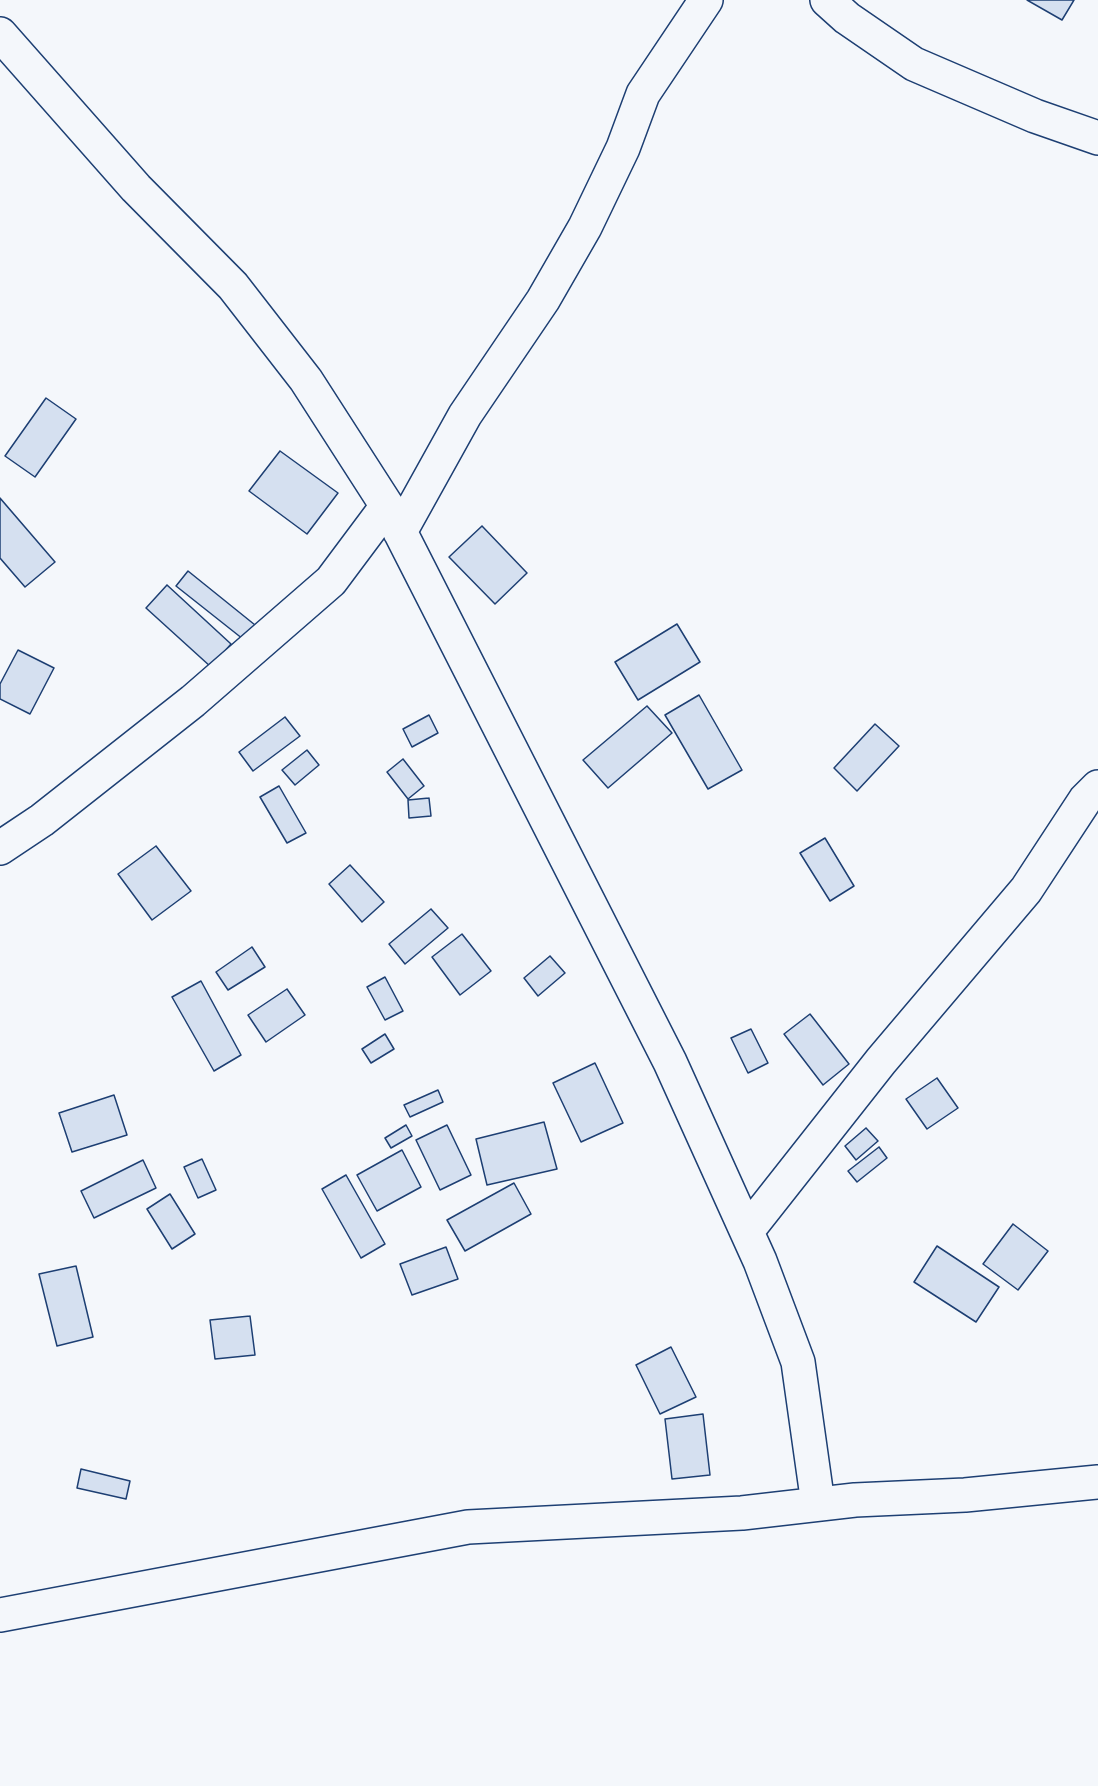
<!DOCTYPE html>
<html>
<head>
<meta charset="utf-8">
<style>
  body { margin:0 }
  canvas { display:block; background:#f4f7fb }
</style>
</head>
<body>
<canvas width="1098" height="1786"></canvas>
<script>
const c = document.querySelector('canvas').getContext('2d');
c.lineJoin = 'round';
function paint(path, color) {
  c.fillStyle = color;
  c.fill(path, 'evenodd');
}
function toPath(rows) {
  const path = new Path2D();
  for (const r of rows) {
    path.moveTo(r[0], r[1]);
    for (let i = 2; i < r.length; i += 2) path.lineTo(r[i], r[i + 1]);
  }
  return path;
}
function stroke(path, color, width, dash) {
  c.strokeStyle = color;
  c.lineWidth = width;
  c.lineCap = dash ? 'butt' : 'round';
  c.setLineDash(dash || []);
  c.stroke(path);
}
const building = toPath([
  [1027,0,1074,0,1062,20,1027,0],
  [46,398,76,419,35,477,5,456,46,398],
  [280,451,338,493,307,534,249,491,280,451],
  [0,498,55,562,25,587,0,558,0,498],
  [482,526,527,573,495,604,449,557,482,526],
  [188,571,260,629,248,643,176,586,188,571],
  [167,585,231,644,211,667,146,608,167,585],
  [677,624,700,662,638,700,615,662,677,624],
  [18,650,54,668,30,714,0,699,0,684,18,650],
  [699,695,742,770,708,789,665,715,699,695],
  [647,706,672,733,608,788,583,760,647,706],
  [429,715,438,733,412,747,403,729,429,715],
  [285,717,300,736,253,771,239,752,285,717],
  [875,724,899,746,857,791,834,768,875,724],
  [307,750,319,765,295,785,282,770,307,750],
  [403,759,424,786,408,799,387,772,403,759],
  [279,786,306,833,287,843,260,797,279,786],
  [429,798,431,816,409,818,408,800,429,798],
  [825,838,854,886,830,901,800,853,825,838],
  [156,846,191,891,152,920,118,874,156,846],
  [350,865,384,902,362,922,329,884,350,865],
  [431,909,448,928,405,964,389,944,431,909],
  [462,934,491,971,460,995,432,957,462,934],
  [252,947,265,967,228,990,216,972,252,947],
  [550,956,565,973,538,996,524,978,550,956],
  [385,977,403,1011,385,1020,367,987,385,977],
  [201,981,241,1055,214,1071,172,997,201,981],
  [287,989,305,1015,266,1042,248,1015,287,989],
  [810,1014,849,1064,823,1085,784,1034,810,1014],
  [751,1029,768,1063,748,1073,731,1038,751,1029],
  [385,1034,394,1049,371,1063,362,1049,385,1034],
  [595,1063,623,1123,581,1142,553,1083,595,1063],
  [937,1078,958,1108,927,1129,906,1099,937,1078],
  [438,1090,443,1102,410,1117,404,1105,438,1090],
  [114,1095,127,1135,72,1152,59,1113,114,1095],
  [544,1122,557,1169,487,1185,476,1139,544,1122],
  [406,1125,412,1136,391,1148,385,1138,406,1125],
  [447,1125,471,1175,440,1190,416,1140,447,1125],
  [866,1128,878,1141,856,1160,845,1146,866,1128],
  [879,1147,887,1158,857,1182,848,1171,879,1147],
  [402,1150,421,1187,377,1211,357,1175,402,1150],
  [202,1159,216,1190,198,1198,184,1167,202,1159],
  [143,1160,156,1188,94,1218,81,1191,143,1160],
  [346,1175,385,1244,361,1258,322,1189,346,1175],
  [514,1183,531,1214,465,1251,447,1220,514,1183],
  [170,1194,195,1234,172,1249,147,1209,170,1194],
  [1013,1224,1048,1251,1018,1290,983,1264,1013,1224],
  [937,1246,999,1287,976,1322,914,1282,937,1246],
  [446,1247,458,1279,412,1295,400,1264,446,1247],
  [76,1266,93,1337,57,1346,39,1274,76,1266],
  [250,1316,255,1355,215,1359,210,1320,250,1316],
  [671,1347,696,1397,660,1414,636,1365,671,1347],
  [703,1414,710,1475,672,1479,665,1419,703,1414],
  [81,1469,130,1481,126,1499,77,1488,81,1469]
]);
const street = toPath([
  [827,0,847,18,914,64,1035,116,1098,138],
  [0,34,136,188,233,286,306,380,387,506,670,1062,760,1261,798,1362,818,1504],
  [400,532,465,415,543,300,585,227,623,148,643,94,706,0],
  [0,848,42,820,193,701,331,581,387,506],
  [747,1231,881,1061,1026,890,1085,800,1098,787],
  [0,1615,468,1527,742,1513,855,1500,965,1495,1098,1482]
]);
paint(building, '#d5e0f0');
stroke(building, '#1d3f73', 1.5);
stroke(street, '#1d3f73', 36);
stroke(street, '#f4f7fb', 33);
</script>
</body>
</html>
